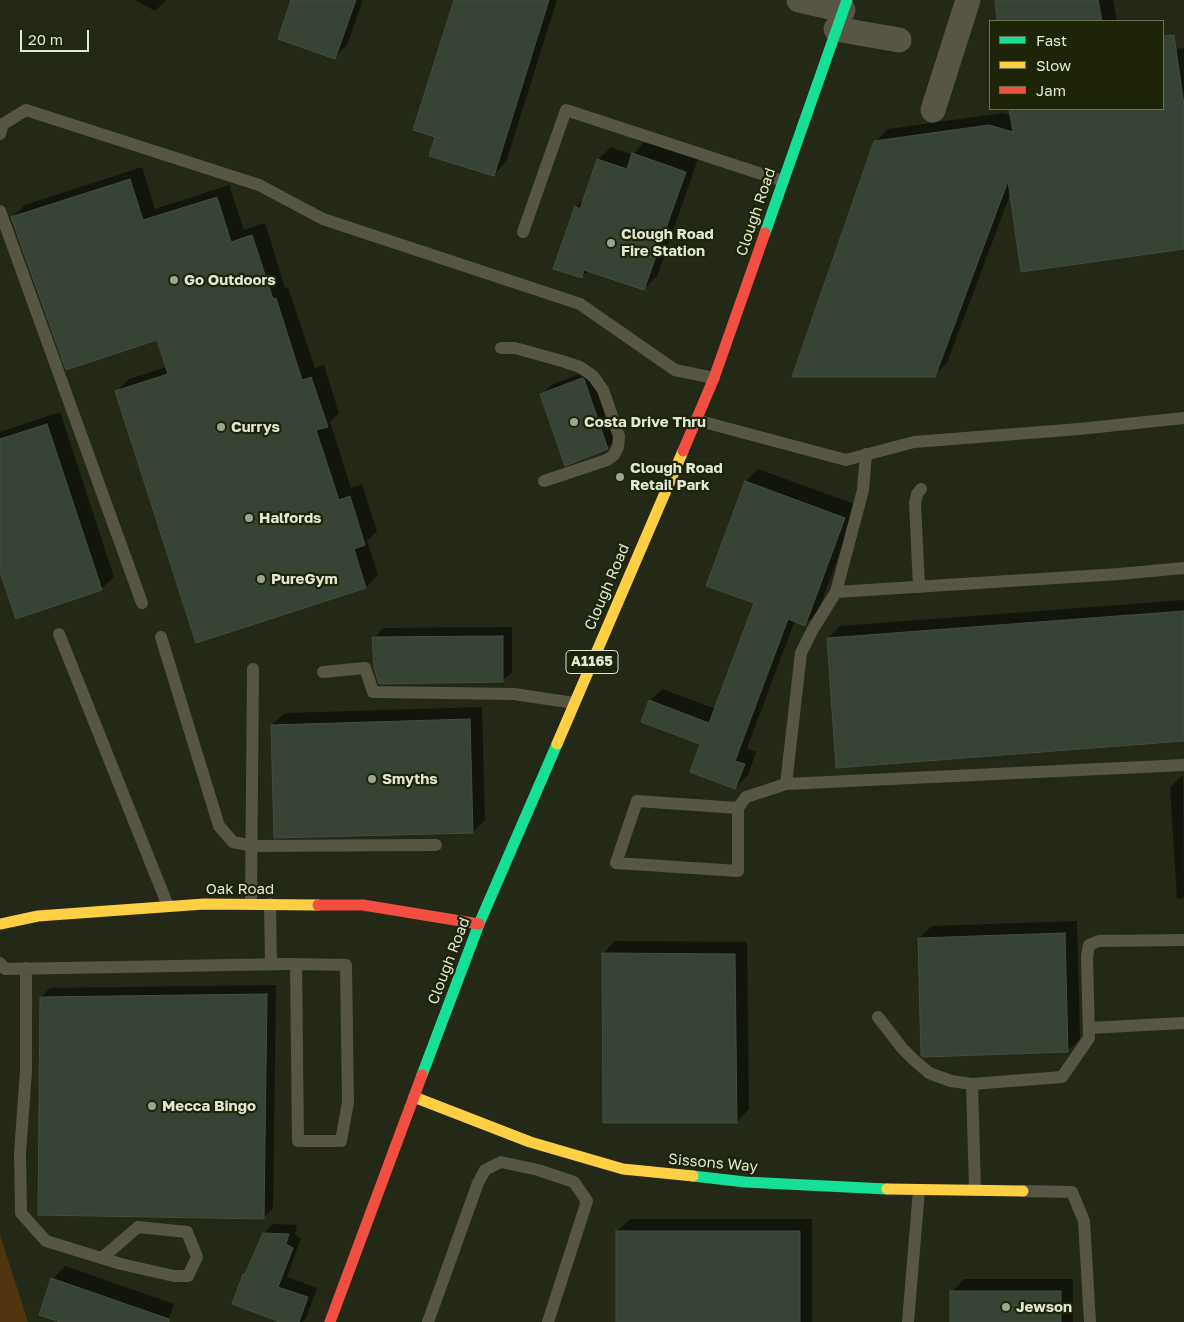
<!DOCTYPE html>
<html>
<head>
<meta charset="utf-8">
<style>
  body { margin:0 }
  #map { position:relative; width:1184px; height:1322px; overflow:hidden; background:#232817; font-family:"Golos Text",sans-serif }
  canvas { display:block }
  .legend { position:absolute; left:989px; top:20px; width:175px; height:90px; box-sizing:border-box; background:#1d2407; border:1px solid #6b7259; margin:0; padding:6px 9px; list-style:none; font-size:15px; color:#e1e7d5 }
  .legend li { display:flex; align-items:center; gap:10px; height:25px }
  .legend b { width:25px; border:1px solid #6b7259 }
  .scale { position:absolute; left:20px; top:30px; width:69px; height:22px; box-sizing:border-box; border:2px solid #e1e7d5; border-top:0; padding-left:6px; font-size:15px; line-height:18px; white-space:nowrap; color:#e1e7d5; -webkit-text-stroke:4px #1d2407; paint-order:stroke }
</style>
</head>
<body>
<div id="map">
<canvas width="1184" height="1322"></canvas>
<ul class="legend">
<li><b style="height:6px;background:#16e098"></b>Fast</li>
<li><b style="height:6px;background:#ffcf43"></b>Slow</li>
<li><b style="height:6px;background:#f24e42"></b>Jam</li>
</ul>
<div class="scale">20 m</div>
</div>
<script>
const c = document.querySelector('canvas').getContext('2d');
c.lineJoin = 'round';
function paint(path, color) {
  c.fillStyle = color;
  c.fill(path, 'evenodd');
}
function toPath(rows) {
  const path = new Path2D();
  for (const r of rows) {
    path.moveTo(r[0], r[1]);
    for (let i = 2; i < r.length; i += 2) path.lineTo(r[i], r[i + 1]);
  }
  return path;
}
function stroke(path, color, width, dash) {
  c.strokeStyle = color;
  c.lineWidth = width;
  c.lineCap = dash ? 'butt' : 'round';
  c.setLineDash(dash || []);
  c.stroke(path);
}
function label(font, color, halo, rows, align = 'center') {
  c.font = font + ' "Golos Text",sans-serif';
  c.lineWidth = 4.5;
  c.setLineDash([]);
  c.textBaseline = 'middle';
  c.strokeStyle = halo;
  c.fillStyle = color;
  for (const [text, x, y, turn = 0] of rows) {
    c.save();
    c.translate(x, y);
    c.rotate((+turn || 0) * Math.PI / 180);
    c.textAlign = isNaN(turn) ? turn : align;
    if (halo) c.strokeText(text, 0, 0);
    c.fillText(text, 0, 0);
    c.restore();
  }
}
const green = toPath([
  [0,1235,28,1322,0,1322]
]);
const shadow = toPath([
  [135,0,166,0,155,11],
  [292,0,363,0,347,45,335,57],
  [455,0,557,0,506,162,493,175,436,136],
  [996,0,1113,0,1117,21,999,21],
  [1184,48,1184,248,1011,192,947,363,934,375,875,142,888,129,1003,113,1012,116,1011,109,1163,109,1163,51],
  [645,141,698,159,657,276,644,289,589,270,582,277,576,207,585,198,598,160,611,147,633,155],
  [142,167,155,209,229,185,244,230,265,223,285,288,288,287,315,368,324,365,339,413,330,422,351,488,362,484,377,531,367,541,378,575,366,587,117,391,129,379,167,367,158,339,12,217,25,205],
  [592,369,616,439,607,448,542,394,551,385],
  [60,412,114,577,101,589,0,568,0,432],
  [758,469,857,505,818,612,805,624,795,620,747,748,756,752,748,775,735,788,702,743,650,701,662,689,716,709,755,603,746,481],
  [1184,600,1184,740,828,638,840,626],
  [512,627,512,672,502,681,374,638,383,628],
  [482,707,485,820,473,832,272,725,285,713],
  [1183,775,1184,898,1177,899,1170,787],
  [1077,921,1080,1039,1067,1051,919,938,932,926],
  [615,941,747,942,749,1109,737,1122,603,954],
  [276,985,273,1208,264,1217,41,997,50,988],
  [630,1219,812,1219,812,1322,617,1322,617,1231],
  [273,1224,297,1225,295,1235,301,1238,287,1277,317,1288,306,1318,302,1322,284,1322,244,1274,249,1270,264,1233],
  [65,1266,174,1304,168,1322,64,1322,53,1279],
  [964,1279,1073,1279,1073,1322,952,1322,952,1292]
]);
const building = toPath([
  [291,0,356,0,335,59,278,39,291,0],
  [454,0,549,0,494,176,429,156,435,137,413,130,454,0],
  [995,0,1098,0,1102,21,997,21,995,0],
  [1174,35,1184,105,1184,249,1021,272,1008,181,935,377,792,377,874,141,989,125,1013,132,1009,109,1163,109,1163,36,1174,35],
  [632,153,686,172,644,290,584,270,582,278,553,269,575,206,580,209,597,159,627,169,632,153],
  [130,179,143,220,217,197,231,242,252,235,273,299,276,298,302,380,311,377,328,427,316,430,339,500,350,496,365,545,354,549,366,588,196,643,115,391,168,374,157,340,66,370,11,217,130,179],
  [582,378,584,379,608,449,565,466,540,394,582,378],
  [47,424,102,590,16,619,0,572,0,439,47,424],
  [745,481,845,518,805,626,788,619,735,761,745,764,735,789,690,772,700,744,641,722,649,700,709,723,754,603,706,586,745,481],
  [1184,611,1184,741,836,768,827,638,1184,611],
  [503,636,503,682,379,684,374,668,372,637,503,636],
  [470,719,473,833,274,838,271,725,470,719],
  [1065,933,1068,1052,923,1057,921,1055,918,938,1065,933],
  [602,953,735,954,737,1123,603,1123,602,953],
  [267,994,264,1219,38,1215,40,997,267,994],
  [616,1231,800,1231,800,1322,616,1322,616,1231],
  [263,1233,289,1234,286,1244,293,1248,278,1287,308,1297,299,1322,280,1322,232,1304,243,1274,245,1274,263,1233],
  [51,1278,169,1319,169,1322,60,1322,39,1315,51,1278],
  [950,1291,1061,1291,1061,1322,950,1322,950,1291]
]);
const lane = toPath([
  [0,134,3,124,26,110,259,185,323,219,580,304,675,370,714,378],
  [0,211,142,603],
  [523,232,566,110,783,181],
  [501,348,515,348,562,361,580,367,593,376,603,390,619,436,618,447,614,455,607,460,544,481],
  [696,420,846,460,914,442,1079,429,1184,418],
  [919,587,915,503,917,494,921,489],
  [836,592,1119,574,1184,568],
  [59,634,168,906],
  [161,637,219,826,233,842,253,846,436,845],
  [323,672,365,668,373,692,514,694,574,703],
  [786,784,801,653,813,629,836,592,863,490,866,454],
  [738,808,637,801,616,863,738,871,738,808,746,797,786,784,1184,765],
  [251,904,253,669],
  [270,904,271,965],
  [0,963,5,969,289,964,296,964,346,965,348,1102,341,1141,298,1141,296,964],
  [26,968,26,1071,20,1153,21,1213,46,1241,121,1264,174,1276,188,1276,197,1257,187,1232,138,1227,102,1258],
  [878,1017,902,1048,913,1059,929,1073,951,1081,972,1084,1062,1077,1089,1038,1087,957,1089,945,1099,941,1184,940],
  [1089,1028,1184,1023],
  [972,1084,975,1190],
  [1023,1191,1072,1192,1084,1221,1090,1322],
  [428,1322,478,1183,485,1170,501,1162,538,1170,574,1182,587,1201,548,1322],
  [908,1322,919,1190]
]);
const street = toPath([
  [799,0,843,10],
  [836,29,899,40],
  [933,110,968,0]
]);
const fast = toPath([
  [765,233,847,0],
  [422,1075,479,924,557,744],
  [693,1176,745,1182,887,1189]
]);
const slow = toPath([
  [557,744,683,451],
  [0,924,38,916,204,904,318,905],
  [414,1097,530,1142,623,1169,693,1176],
  [887,1189,1023,1191]
]);
const jam = toPath([
  [683,451,714,378,765,233],
  [318,905,363,905,479,924],
  [330,1322,422,1075]
]);
const markers = [
  [611,243,5,"#9ea492"],
  [174,280,5,"#9ea492"],
  [574,422,5,"#9ea492"],
  [221,427,5,"#9ea492"],
  [620,477,5,"#9ea492"],
  [249,518,5,"#9ea492"],
  [261,579,5,"#9ea492"],
  [372,779,5,"#9ea492"],
  [152,1106,5,"#9ea492"],
  [1006,1307,5,"#9ea492"]
];
const shields = [
  [592,662,52]
];
const shieldNames = [
  ["A1165",592,662]
];
const streetNames = [
  ["Clough Road",756,212,-71],
  ["Clough Road",607,587,-67],
  ["Oak Road",240,889],
  ["Clough Road",449,961,-69],
  ["Sissons Way",713,1163,5]
];
const poiNames = [
  ["Clough Road",621,234],
  ["Fire Station",621,251],
  ["Go Outdoors",184,280],
  ["Costa Drive Thru",584,422],
  ["Currys",231,427],
  ["Clough Road",630,468],
  ["Retail Park",630,485],
  ["Halfords",259,518],
  ["PureGym",271,579],
  ["Smyths",382,779],
  ["Mecca Bingo",162,1106],
  ["Jewson",1016,1307]
];
paint(green, '#513510');
paint(shadow, '#0007');
paint(building, '#374435');
stroke(building, '#454c41', 1);
stroke(lane, '#575544', 12);
stroke(street, '#575544', 25);
stroke(fast, '#16e098', 11);
stroke(slow, '#ffcf43', 11);
stroke(jam, '#f24e42', 11);
for (const [x, y, r, color] of markers) {
  const dot = new Path2D();
  dot.arc(x, y, r, 0, 2 * Math.PI);
  c.fillStyle = color;
  c.fill(dot);
  stroke(dot, '#1d2407', 2);
}
for (const [x, y, w] of shields) {
  const box = new Path2D();
  box.roundRect(x - w / 2, y - 11.5, w, 23, 4);
  c.fillStyle = '#1d2407';
  c.fill(box);
  stroke(box, '#e1e7d5', 1);
}
label('bold 14px', '#e1e7d5', null, shieldNames);
label('15px', '#e1e7d5', '#1d2407', streetNames);
label('bold 15px', '#e1e7d5', '#1d2407', poiNames, 'left');
</script>
</body>
</html>
